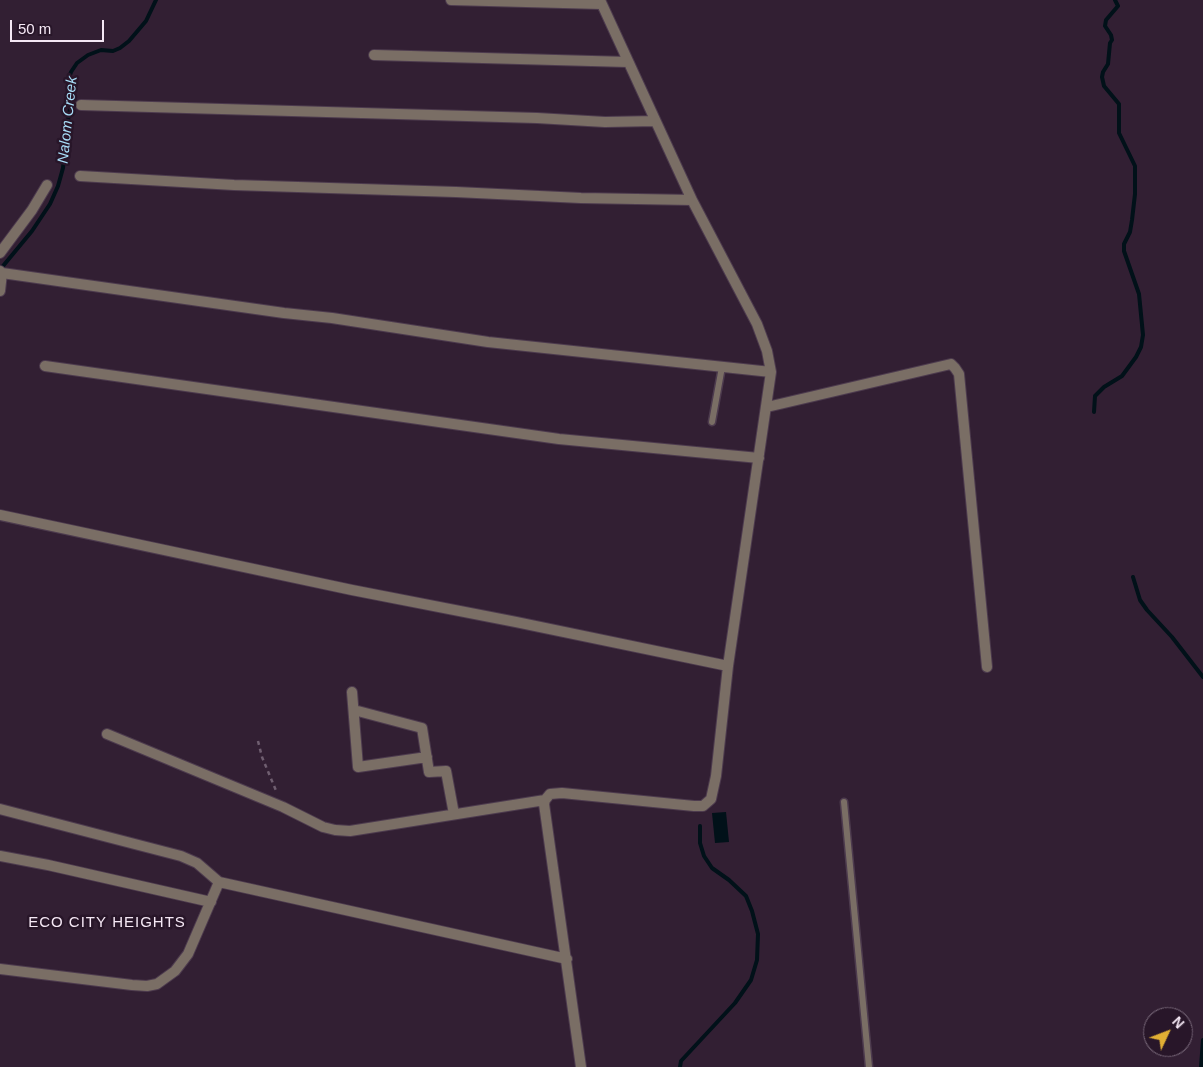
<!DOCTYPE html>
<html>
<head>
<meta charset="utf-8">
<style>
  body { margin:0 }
  #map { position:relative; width:1203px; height:1067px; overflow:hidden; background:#321f33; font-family:Arial,sans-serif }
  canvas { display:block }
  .north { position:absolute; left:1143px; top:1007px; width:50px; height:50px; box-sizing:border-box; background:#281629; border:1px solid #7a6a7b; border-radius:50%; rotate:47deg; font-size:14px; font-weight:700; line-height:20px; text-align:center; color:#f5e8f5 }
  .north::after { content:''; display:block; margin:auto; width:18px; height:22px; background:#e1af34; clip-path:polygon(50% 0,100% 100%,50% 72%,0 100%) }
  .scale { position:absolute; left:10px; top:20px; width:94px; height:22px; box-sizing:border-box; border:2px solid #f5e8f5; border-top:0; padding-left:6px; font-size:15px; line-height:18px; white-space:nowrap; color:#f5e8f5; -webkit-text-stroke:4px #281629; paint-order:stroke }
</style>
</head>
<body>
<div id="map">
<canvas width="1203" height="1067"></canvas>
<div class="north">N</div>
<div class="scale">50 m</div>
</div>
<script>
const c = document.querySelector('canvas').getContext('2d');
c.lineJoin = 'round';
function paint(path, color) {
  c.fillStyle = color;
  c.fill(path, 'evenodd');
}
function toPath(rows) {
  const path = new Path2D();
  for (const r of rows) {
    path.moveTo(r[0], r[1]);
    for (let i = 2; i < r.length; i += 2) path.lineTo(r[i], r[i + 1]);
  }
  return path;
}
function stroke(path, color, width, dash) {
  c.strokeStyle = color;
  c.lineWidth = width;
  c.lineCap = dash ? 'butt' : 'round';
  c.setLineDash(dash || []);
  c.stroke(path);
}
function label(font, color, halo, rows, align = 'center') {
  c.font = font + ' Arial,sans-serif';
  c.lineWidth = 5;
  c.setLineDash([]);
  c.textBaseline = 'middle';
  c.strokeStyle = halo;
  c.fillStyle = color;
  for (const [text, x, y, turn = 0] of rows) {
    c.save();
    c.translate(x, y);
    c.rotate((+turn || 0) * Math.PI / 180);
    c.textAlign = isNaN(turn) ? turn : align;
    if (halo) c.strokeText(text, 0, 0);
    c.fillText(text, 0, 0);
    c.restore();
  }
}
const water = toPath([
  [726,812,729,842,715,843,712,813]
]);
const stream = toPath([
  [3,266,32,231,50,204,58,186,63,168,67,126,70,108,68,81,71,72,77,63,88,55,101,50,113,51,120,48,129,41,146,21,156,0],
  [1094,412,1095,396,1104,387,1122,376,1136,357,1141,347,1143,335,1139,294,1124,251,1124,244,1130,232,1132,220,1135,194,1135,166,1119,133,1119,104,1104,86,1102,77,1103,72,1108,64,1110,43,1112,40,1111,35,1105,26,1106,20,1118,6,1115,0],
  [1133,577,1140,600,1147,610,1172,637,1203,677],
  [680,1067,681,1061,735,1003,751,980,757,960,758,934,752,911,746,896,729,880,712,868,704,856,700,843,700,826],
  [1201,1067,1203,1040]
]);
const path = toPath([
  [258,741,262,757,277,793]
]);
const service = toPath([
  [712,422,722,367],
  [844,802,869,1067]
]);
const minor = toPath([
  [451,0,601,4],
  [374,55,628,62],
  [81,105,537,118,605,122,655,121],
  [80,176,234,185,456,192,581,198,692,200],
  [0,253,32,210,47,185],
  [0,271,2,273,284,313,332,318,488,342,771,372],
  [0,291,2,273],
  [45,366,559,439,759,458],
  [767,407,951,364,955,368,959,374,987,667],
  [0,515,352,590,516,622,728,666],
  [352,692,358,767,427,757],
  [354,710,422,728,429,772,446,771,454,814],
  [107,734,283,807,323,827,335,830,350,831,545,800],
  [0,809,181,856,197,863,219,882,567,959],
  [0,856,48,865,211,902],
  [0,969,132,985,147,986,157,984,175,971,188,954,219,882],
  [581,1067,544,804,545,800,550,794,562,793,694,806,703,806,711,799,716,776,728,666,771,372,767,351,757,324,692,200,600,0]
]);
const waterNames = [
  ["Nalom Creek",68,120,-84]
];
const neighbourhoodNames = [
  ["ECO CITY HEIGHTS",107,923]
];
paint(water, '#011119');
stroke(stream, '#011119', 4);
stroke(service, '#4d3b4e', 9);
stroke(minor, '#4d3b4e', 12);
stroke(path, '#6f5e70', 2.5, [4, 4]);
stroke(service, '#7a6e65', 6);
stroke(minor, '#7a6e65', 10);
label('italic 15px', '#a8ddf7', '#281629', waterNames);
c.letterSpacing = '1px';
label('15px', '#f5e8f5', '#281629', neighbourhoodNames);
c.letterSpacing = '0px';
</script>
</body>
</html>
